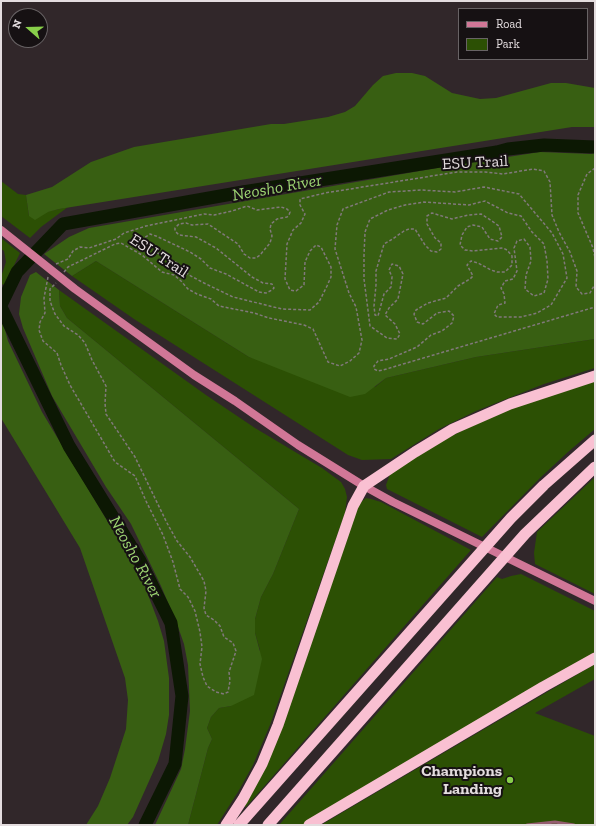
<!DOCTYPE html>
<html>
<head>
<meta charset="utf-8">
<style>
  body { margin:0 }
  #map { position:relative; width:596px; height:826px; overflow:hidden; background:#31272a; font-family:"Zilla Slab",serif }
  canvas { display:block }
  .frame { position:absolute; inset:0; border:2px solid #e4dddf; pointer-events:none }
  .legend { position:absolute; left:458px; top:8px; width:130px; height:52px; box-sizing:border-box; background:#161113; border:1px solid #686365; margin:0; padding:5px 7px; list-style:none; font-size:12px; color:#e4dddf }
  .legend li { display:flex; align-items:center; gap:8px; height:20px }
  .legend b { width:20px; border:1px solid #686365 }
  .north { position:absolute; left:8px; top:8px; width:40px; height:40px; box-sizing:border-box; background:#161113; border:1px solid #686365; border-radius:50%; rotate:290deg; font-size:11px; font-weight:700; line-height:16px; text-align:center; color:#e4dddf }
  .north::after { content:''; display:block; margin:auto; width:14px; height:18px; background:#88cf4a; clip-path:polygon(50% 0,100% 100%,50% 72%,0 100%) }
</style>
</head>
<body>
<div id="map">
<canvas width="596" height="826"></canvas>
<div class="frame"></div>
<ul class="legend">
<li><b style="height:5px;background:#d17797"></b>Road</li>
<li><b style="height:11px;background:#2c5004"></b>Park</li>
</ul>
<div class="north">N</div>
</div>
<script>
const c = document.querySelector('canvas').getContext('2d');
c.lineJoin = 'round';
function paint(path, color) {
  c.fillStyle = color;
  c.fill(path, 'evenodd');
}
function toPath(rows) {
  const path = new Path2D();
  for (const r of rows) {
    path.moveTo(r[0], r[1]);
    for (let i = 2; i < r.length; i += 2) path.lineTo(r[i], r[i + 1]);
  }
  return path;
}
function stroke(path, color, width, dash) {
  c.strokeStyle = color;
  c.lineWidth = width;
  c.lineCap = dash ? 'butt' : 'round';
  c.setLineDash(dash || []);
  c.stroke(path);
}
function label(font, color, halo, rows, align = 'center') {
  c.font = font + ' "Zilla Slab",serif';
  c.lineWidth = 4;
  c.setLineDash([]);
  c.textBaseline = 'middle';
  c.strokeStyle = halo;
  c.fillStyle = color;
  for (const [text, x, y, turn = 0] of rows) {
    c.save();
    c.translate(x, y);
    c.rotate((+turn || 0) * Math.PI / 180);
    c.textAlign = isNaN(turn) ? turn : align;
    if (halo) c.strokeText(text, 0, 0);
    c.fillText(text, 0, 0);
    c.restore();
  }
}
const green = toPath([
  [1,181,18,194,26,195,29,216,68,207,41,227,30,238,1,216],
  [1,238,20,253,5,284,1,285,1,277,6,262,4,251,1,249],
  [96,261,249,357,375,387,386,378,476,357,595,339,595,368,544,384,476,411,439,429,391,459,362,460,348,455,134,319,72,276],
  [59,290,206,395,255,428,322,468,341,482,345,489,347,497,345,513,270,725,253,765,238,792,217,825,188,825,208,748,212,739,207,728,211,717,219,708,231,706,260,650,255,633,255,619,261,597,273,574,299,509,67,318,60,306],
  [595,379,595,429,568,452,540,478,482,537,387,489,386,485,390,474,432,446,503,410],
  [595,477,595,594,535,564,534,553,537,532],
  [366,498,371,499,381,502,471,550,246,807,243,806,355,509,361,502],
  [521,574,595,611,595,654,304,825,279,825,497,577,502,579,511,576],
  [595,664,595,679,535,713,595,736,595,825,321,825]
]);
const forest = toPath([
  [396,73,412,73,425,76,452,93,480,99,496,98,551,83,566,83,595,88,595,127,572,127,59,209,48,212,35,220,29,216,26,195,52,187,91,162,134,147,271,124,284,124,328,117,345,112,355,106,373,85,383,76],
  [540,152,591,154,595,153,595,339,476,357,386,378,365,394,350,397,249,357,96,261,72,276,44,254,69,237,89,228,443,167],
  [36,272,59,290,60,306,67,318,299,509,273,574,261,597,255,619,255,633,262,659,254,695,231,706,219,708,211,717,207,728,212,739,208,748,188,825,155,825,181,769,185,749,190,711,188,665,184,644,177,624,161,586,131,524,106,487,52,396,23,328,19,314,21,297,30,275],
  [1,315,8,341,42,412,142,579,158,621,164,641,169,678,169,715,166,734,158,761,133,817,127,825,86,825,98,806,110,778,126,729,128,700,125,678,80,548,1,418]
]);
const river = toPath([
  [1,305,17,272,63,224,243,192,497,152,508,149,544,145,595,147],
  [1,307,69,446,140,561,171,623,182,696,175,764,145,825]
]);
const path = toPath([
  [595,168,587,174,578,195,578,213,593,248,595,258],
  [56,264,68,259,73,251,80,247,89,248,116,239,124,233,146,226,204,214,214,215,232,211,247,206,257,210,281,207,287,209,290,212,289,215,287,217,277,219,271,224,270,229,272,236,270,243,260,255,256,258,250,258,244,254,238,244,208,224,192,225,186,223,179,224,175,228,175,231,179,235,196,237,216,248,252,277,263,283,272,284,274,288,272,290,266,293,259,292,226,274,210,268,201,259,190,252,156,236,150,234,144,238,141,241,142,245,177,263,189,275,204,283,233,297,282,309,310,310,319,302,327,286,331,277,331,267,321,247,316,245,310,251,305,262,304,285,296,291,290,290,285,279,287,244,293,230,301,223,305,214,300,205,300,199,325,193,457,172,485,172,503,174,533,169,544,171,550,182,552,215,559,232,570,252,577,271,576,287,582,294,590,293,595,284],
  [64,272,68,267,115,244,121,243,142,255,162,272,174,275,181,281,188,289,197,294,211,299,219,306,254,313,269,318,304,325,313,329,328,362,340,366,350,361,359,353,362,340,356,307,349,293,335,249,337,225,343,209,389,192,421,190,455,192,484,187,519,194,552,233,563,254,567,278,551,305,537,313,521,317,497,317,494,314,498,305,505,303,504,294,501,288,505,281,513,279,517,271,514,248,517,241,524,239,530,247,531,261,526,275,525,289,534,296,544,293,548,279,547,261,544,244,532,232,521,216,508,213,485,201,469,205,424,202,405,205,388,210,370,219,365,232,364,255,364,279,370,326,387,338,397,339,400,334,395,324,385,315,389,308,398,299,403,274,399,266,392,264,389,270,392,277,391,287,384,294,378,316,375,315,374,306,376,285,376,271,384,244,391,240,404,231,409,229,415,229,425,245,431,251,437,252,441,249,441,243,435,238,427,224,427,216,432,213,452,219,468,215,481,214,489,219,499,226,502,237,498,241,490,239,482,227,473,225,467,227,462,235,460,245,465,250,473,251,503,248,507,250,512,256,512,265,505,272,497,272,491,270,478,263,471,261,467,265,473,276,470,279,458,286,446,298,428,303,416,310,414,314,417,322,423,324,437,313,449,311,454,316,452,323,442,331,431,335,417,347,389,359,378,361,374,366,374,369,378,371,383,370,595,307],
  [48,277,44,298,45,313,40,322,39,330,43,341,57,353,61,365,70,385,115,462,135,476,146,501,163,535,173,562,180,589,188,597,195,611,200,632,202,647,200,664,203,677,207,686,216,692,224,694,228,692,230,681,229,672,236,651,233,643,224,637,220,626,214,620,206,615,204,608,206,591,204,581,190,557,177,541,167,523,135,457,106,414,105,403,106,386,92,360,85,343,78,335,64,326,55,314,50,301,50,289,56,283]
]);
const lane = toPath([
  [527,825,555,822,574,825]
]);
const secondary = toPath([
  [1,230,75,289,194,375,235,401,298,445,364,486,393,502,595,601]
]);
const highway = toPath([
  [226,825,243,799,262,764,278,725,353,506,364,486,415,452,453,429,510,404,595,376],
  [239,825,511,518,544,485,595,440],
  [268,825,525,534,595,467],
  [309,825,543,687,595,658]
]);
const markers = [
  [510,780,4,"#88cf4a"]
];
const streetNames = [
  ["ESU Trail",475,163,-3],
  ["ESU Trail",159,256,33]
];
const poiNames = [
  ["Champions",502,771],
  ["Landing",502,789]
];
const waterNames = [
  ["Neosho River",277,188,-10],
  ["Neosho River",135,557,61]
];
paint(green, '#2c5004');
paint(forest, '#385f12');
stroke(river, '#0c1803', 13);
stroke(path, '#81797b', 1.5, [3, 2]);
stroke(lane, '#955d70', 3);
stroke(secondary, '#d17797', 8);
stroke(highway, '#f9c0d2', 11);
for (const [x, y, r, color] of markers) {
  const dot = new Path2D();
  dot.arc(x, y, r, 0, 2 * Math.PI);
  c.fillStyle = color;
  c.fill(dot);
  stroke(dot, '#161113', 1.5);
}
label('16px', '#e4dddf', '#161113', streetNames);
label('bold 16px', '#e4dddf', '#161113', poiNames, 'right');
label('italic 17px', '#9dd572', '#161113', waterNames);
</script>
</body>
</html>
